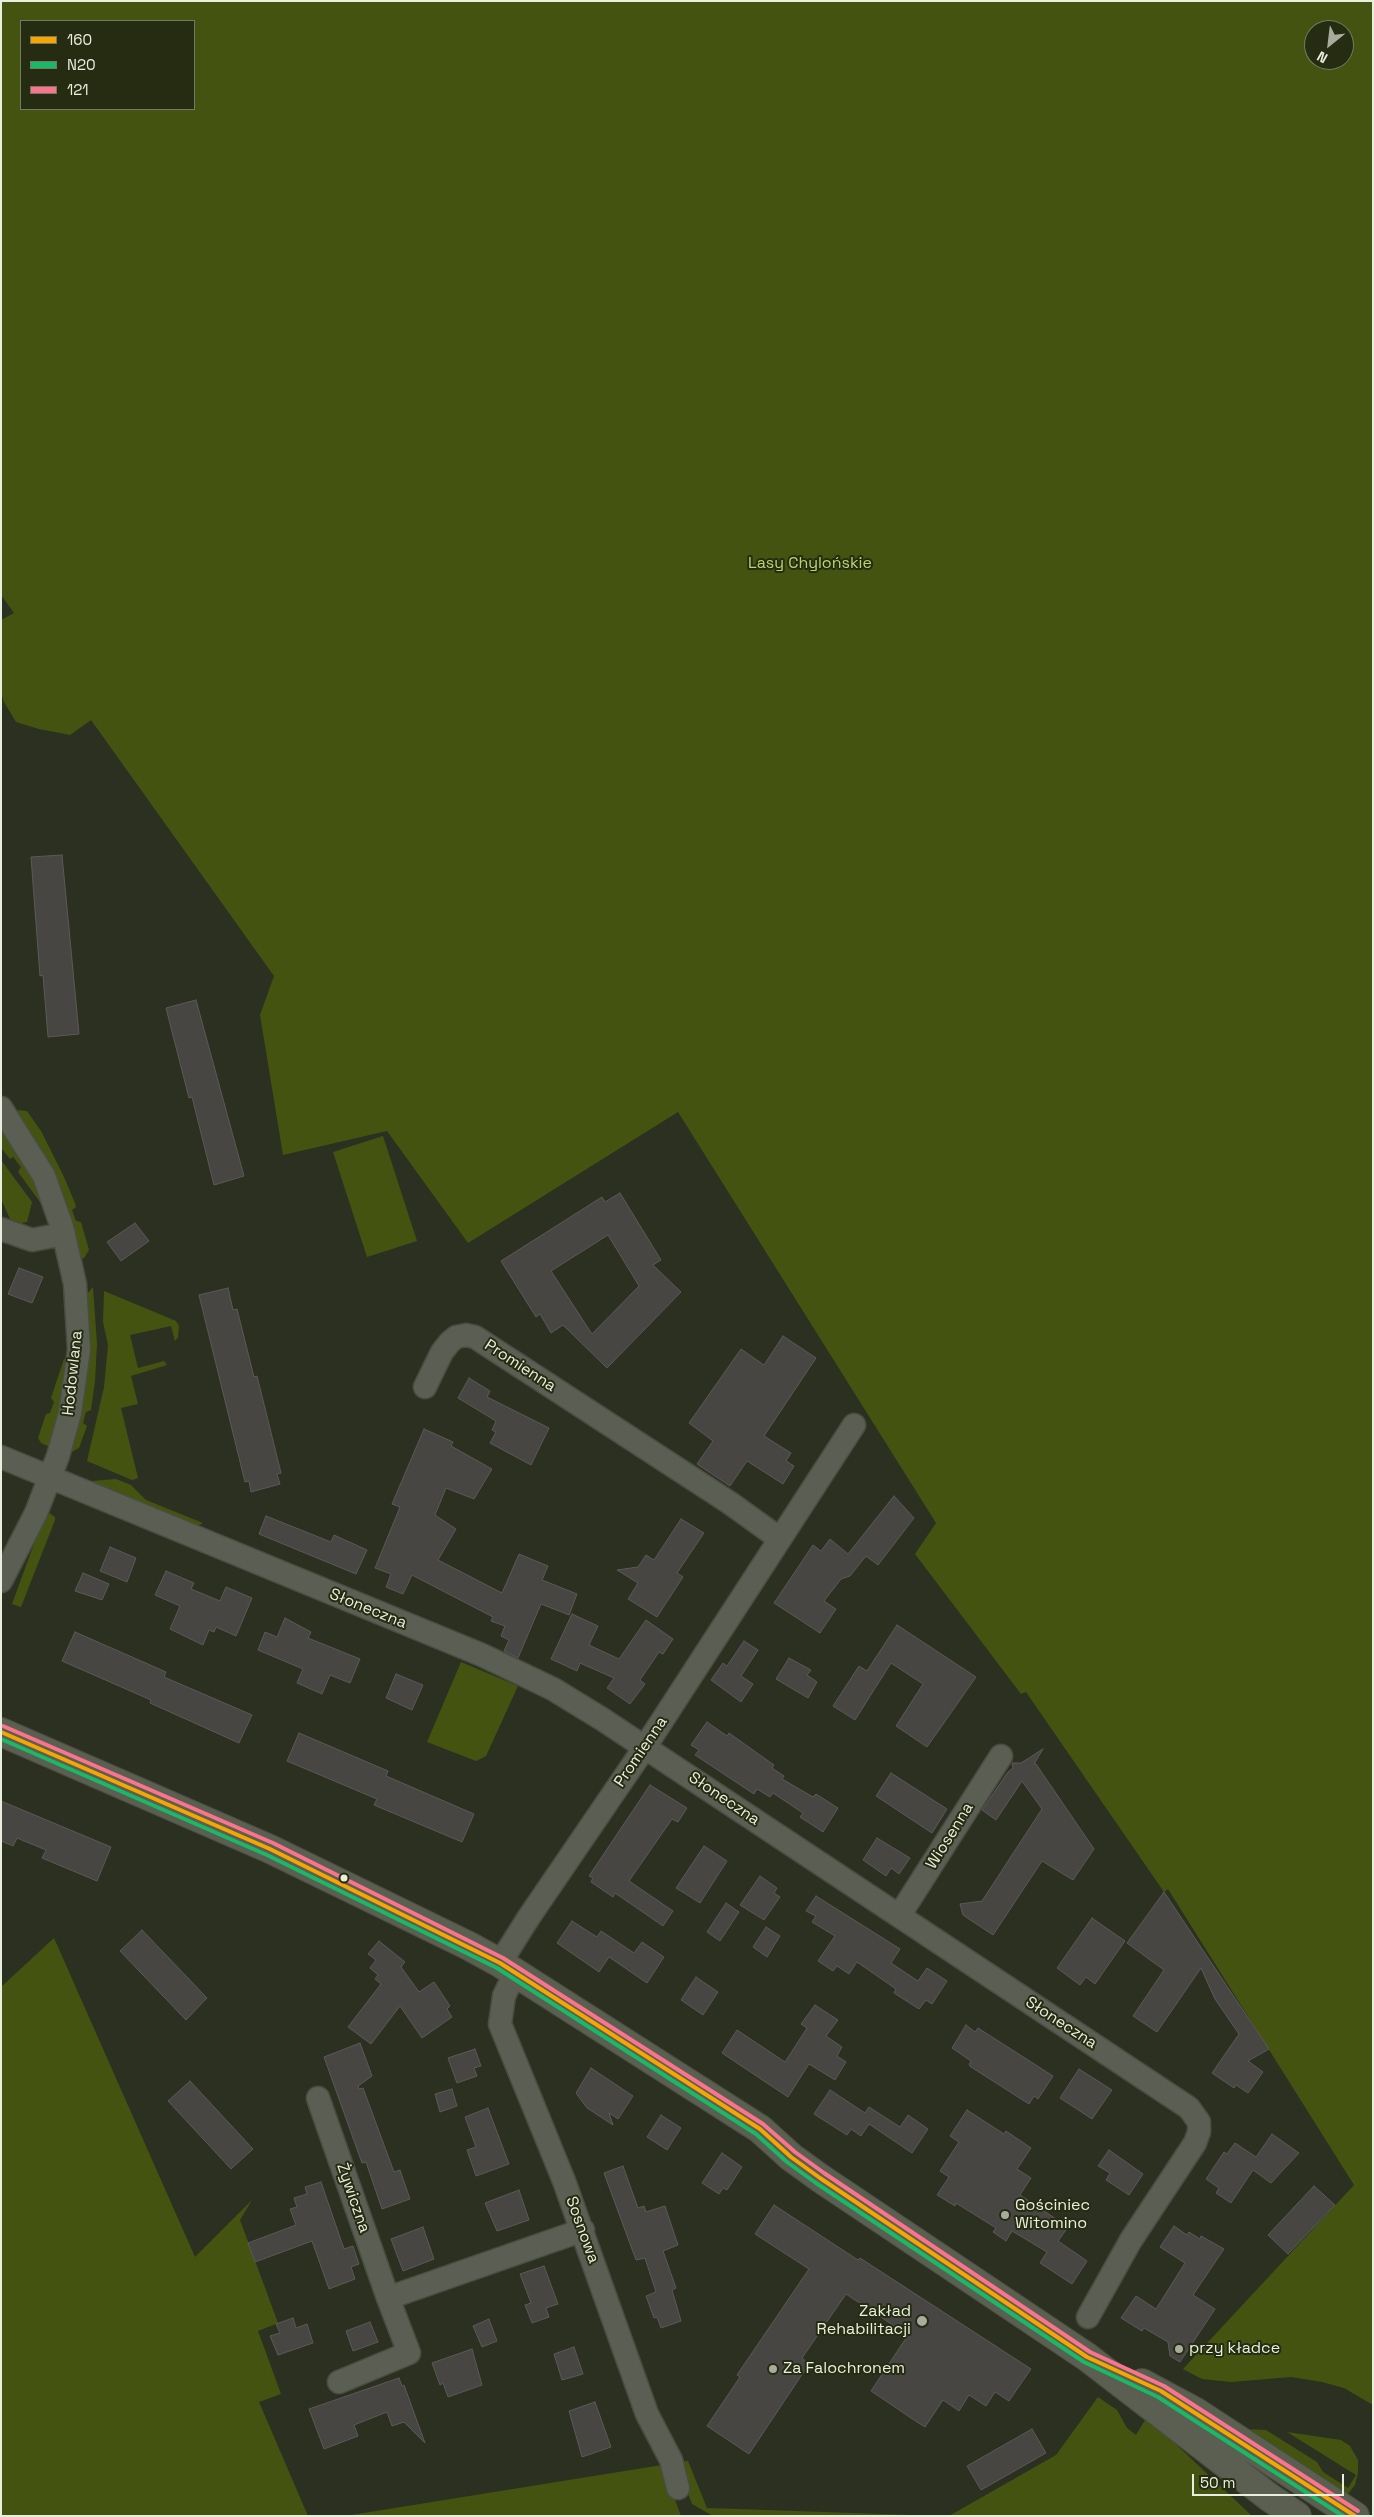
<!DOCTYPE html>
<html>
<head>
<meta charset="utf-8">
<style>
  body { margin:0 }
  #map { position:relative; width:1374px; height:2517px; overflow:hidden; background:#2c3021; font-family:"Space Grotesk",sans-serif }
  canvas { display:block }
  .frame { position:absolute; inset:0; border:2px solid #e9efde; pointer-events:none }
  .legend { position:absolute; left:20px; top:20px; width:175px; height:90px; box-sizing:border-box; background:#252c11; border:1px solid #737a63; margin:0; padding:6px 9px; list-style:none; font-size:15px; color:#e9efde }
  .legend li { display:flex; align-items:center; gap:10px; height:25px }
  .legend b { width:25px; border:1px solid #737a63 }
  .north { position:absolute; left:1304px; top:20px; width:50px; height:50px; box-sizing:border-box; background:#252c11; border:1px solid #737a63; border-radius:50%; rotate:209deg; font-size:14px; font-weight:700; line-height:20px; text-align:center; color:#e9efde }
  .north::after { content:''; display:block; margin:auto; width:18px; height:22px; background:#a7ac9c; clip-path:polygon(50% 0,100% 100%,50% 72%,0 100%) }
  .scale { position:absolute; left:1192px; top:2474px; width:152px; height:22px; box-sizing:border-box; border:2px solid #e9efde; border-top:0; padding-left:6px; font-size:15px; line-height:18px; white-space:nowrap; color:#e9efde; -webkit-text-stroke:4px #252c11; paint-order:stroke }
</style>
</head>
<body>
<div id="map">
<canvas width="1374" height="2517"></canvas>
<div class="frame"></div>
<ul class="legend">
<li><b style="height:6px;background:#f7a600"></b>160</li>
<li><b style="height:6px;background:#1ab867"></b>N20</li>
<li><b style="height:6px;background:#fc738d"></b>121</li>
</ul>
<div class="north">N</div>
<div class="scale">50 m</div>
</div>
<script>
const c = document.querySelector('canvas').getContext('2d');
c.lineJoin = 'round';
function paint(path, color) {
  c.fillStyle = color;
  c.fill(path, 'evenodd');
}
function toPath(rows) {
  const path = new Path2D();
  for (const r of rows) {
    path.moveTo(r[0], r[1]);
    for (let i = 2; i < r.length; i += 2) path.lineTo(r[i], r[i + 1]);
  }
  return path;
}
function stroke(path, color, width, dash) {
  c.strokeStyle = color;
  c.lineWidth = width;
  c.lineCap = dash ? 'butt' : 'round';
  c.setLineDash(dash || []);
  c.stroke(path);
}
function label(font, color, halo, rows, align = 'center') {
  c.font = font + ' "Space Grotesk",sans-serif';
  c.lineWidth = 4;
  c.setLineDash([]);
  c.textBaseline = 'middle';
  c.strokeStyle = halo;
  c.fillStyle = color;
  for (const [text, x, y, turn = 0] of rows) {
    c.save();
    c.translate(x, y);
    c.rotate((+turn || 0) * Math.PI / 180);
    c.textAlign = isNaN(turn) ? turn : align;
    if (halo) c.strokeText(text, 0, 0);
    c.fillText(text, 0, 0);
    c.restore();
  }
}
const green = toPath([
  [1,1,1373,1,1373,2405,1344,2388,1322,2382,1291,2377,1231,2382,1202,2379,1183,2369,1354,2185,1168,1889,1164,1892,1026,1692,1021,1694,915,1554,936,1523,678,1112,468,1243,387,1131,283,1155,260,1015,274,976,91,720,70,735,39,729,16,722,4,702,1,693,1,620,14,613,1,595],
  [21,21,194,21,194,109,21,109],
  [1314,30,1344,30,1344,60,1314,60],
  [18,1110,27,1111,41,1131,64,1177,75,1203,76,1207,72,1210,76,1221,81,1222,89,1250,84,1258,81,1259,68,1212,48,1164,16,1112],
  [1,1126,26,1165,42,1200,40,1202,18,1172,21,1167,13,1157,10,1159,1,1148],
  [383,1136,417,1241,367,1257,333,1152],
  [1,1160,32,1202,27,1222,21,1223,10,1219,1,1199],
  [93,1287,97,1344,95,1381,91,1410,86,1412,83,1423,87,1426,79,1448,70,1453,87,1294],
  [104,1291,176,1321,179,1326,178,1337,175,1341,171,1326,130,1335,138,1368,164,1361,167,1365,131,1376,138,1404,121,1408,138,1478,132,1480,87,1461,104,1387,108,1345,103,1322],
  [64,1359,67,1359,59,1413,50,1447,41,1443,38,1438,46,1414,50,1413,54,1402,51,1398],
  [116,1479,131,1485,146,1500,203,1523,197,1526,90,1486,92,1481],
  [46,1511,55,1517,55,1520,21,1607,12,1604],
  [461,1662,518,1686,486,1756,476,1761,427,1742],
  [54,1938,195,2257,252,2200,240,2220,278,2323,258,2331,281,2394,259,2402,308,2516,1,2516,1,1987],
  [1098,2397,1117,2410,1127,2428,1136,2435,1145,2420,1163,2432,1252,2516,949,2516,1056,2455],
  [1244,2429,1266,2430,1317,2462,1323,2472,1348,2488,1356,2475,1287,2432,1341,2440,1350,2446,1358,2460,1358,2473,1355,2485,1347,2495],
  [688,2461,707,2508,942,2516,713,2516,692,2504,676,2462],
  [662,2465,681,2516,345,2516]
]);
const building = toPath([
  [62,855,79,1034,48,1037,43,975,40,976,31,857,62,855],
  [196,1000,244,1176,214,1185,192,1097,189,1098,166,1008,196,1000],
  [620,1193,661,1260,653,1265,681,1292,607,1368,563,1325,551,1333,540,1314,536,1317,501,1261,602,1197,605,1202,620,1193],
  [608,1235,639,1286,592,1334,551,1271,608,1235],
  [135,1223,149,1241,121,1261,107,1242,135,1223],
  [19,1268,43,1277,32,1303,8,1294,19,1268],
  [228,1288,233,1310,237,1309,254,1377,257,1376,281,1473,277,1474,280,1484,251,1492,249,1481,245,1482,199,1295,228,1288],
  [783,1336,816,1358,764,1436,791,1453,786,1461,794,1466,783,1484,747,1461,730,1486,697,1464,713,1441,689,1423,741,1349,764,1365,783,1336],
  [469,1378,490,1391,487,1397,549,1428,531,1465,490,1443,496,1432,492,1430,496,1421,458,1398,469,1378],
  [424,1429,453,1442,451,1446,492,1469,474,1499,446,1488,435,1515,456,1529,438,1560,502,1593,519,1554,548,1566,542,1580,577,1594,569,1615,541,1604,518,1658,504,1651,509,1640,501,1636,505,1626,491,1621,493,1617,412,1575,403,1594,386,1587,391,1574,375,1568,400,1507,392,1504,424,1429],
  [894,1496,914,1518,878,1565,866,1556,850,1576,841,1579,824,1601,836,1609,820,1633,774,1603,813,1545,821,1551,830,1539,848,1554,894,1496],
  [266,1516,331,1542,334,1535,367,1550,356,1574,259,1534,266,1516],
  [681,1519,704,1533,677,1573,683,1577,657,1617,628,1599,638,1583,617,1570,638,1567,646,1555,654,1560,681,1519],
  [110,1547,136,1558,127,1582,100,1571,110,1547],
  [166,1571,194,1583,191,1589,220,1601,226,1587,252,1598,236,1636,216,1627,214,1632,209,1630,203,1645,170,1629,180,1606,155,1595,166,1571],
  [83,1573,109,1584,102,1600,75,1591,83,1573],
  [572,1614,598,1626,589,1645,619,1659,646,1620,673,1639,663,1654,659,1652,640,1680,645,1684,630,1704,607,1688,614,1678,580,1663,577,1671,551,1659,572,1614],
  [285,1618,311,1632,308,1638,360,1659,350,1683,330,1675,322,1694,297,1683,303,1669,258,1650,265,1632,277,1637,285,1618],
  [897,1625,976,1677,927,1747,896,1726,923,1684,891,1663,855,1720,833,1706,859,1666,867,1671,897,1625],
  [75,1632,166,1672,164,1677,252,1715,239,1743,150,1703,151,1700,62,1661,75,1632],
  [744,1641,758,1650,741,1676,753,1684,741,1702,711,1680,723,1663,727,1666,744,1641],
  [789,1658,811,1670,807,1675,817,1682,808,1698,776,1679,789,1658],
  [396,1674,423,1685,412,1710,386,1698,396,1674],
  [707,1722,727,1736,729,1733,774,1765,772,1768,784,1776,782,1779,813,1797,816,1794,838,1808,823,1832,800,1817,803,1813,773,1793,770,1797,757,1789,754,1794,695,1755,699,1750,691,1745,707,1722],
  [299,1733,388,1771,386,1776,474,1814,462,1842,374,1805,377,1799,287,1761,299,1733],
  [1043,1749,1034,1764,1036,1764,1094,1849,1073,1880,1042,1861,993,1935,963,1915,960,1904,982,1901,1042,1809,1022,1781,996,1820,982,1810,1008,1772,1013,1768,1012,1763,1021,1763,1043,1749],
  [891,1773,947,1809,932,1833,876,1796,891,1773],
  [650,1785,687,1808,678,1822,672,1819,629,1881,673,1911,663,1926,615,1893,613,1897,591,1882,593,1878,589,1876,650,1785],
  [1,1801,111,1847,97,1881,42,1858,46,1850,17,1838,13,1846,1,1841,1,1801],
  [877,1838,910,1858,899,1874,891,1868,886,1876,863,1860,877,1838],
  [704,1846,727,1861,700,1903,676,1888,704,1846],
  [760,1876,777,1888,774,1893,780,1897,764,1920,740,1905,760,1876],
  [1164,1892,1269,2049,1248,2061,1263,2072,1248,2093,1236,2085,1234,2088,1212,2073,1239,2034,1215,1999,1201,1968,1157,2032,1133,2016,1164,1970,1127,1943,1164,1892],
  [816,1896,900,1949,891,1963,918,1981,927,1968,947,1981,932,2004,926,2000,919,2009,894,1993,896,1989,857,1962,849,1974,837,1966,833,1971,818,1961,835,1936,812,1922,816,1916,806,1911,816,1896],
  [726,1903,739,1912,720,1941,707,1932,726,1903],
  [1092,1918,1125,1941,1095,1984,1086,1977,1080,1985,1057,1968,1092,1918],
  [572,1921,597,1937,601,1931,634,1953,642,1942,664,1957,647,1983,609,1957,599,1972,557,1943,572,1921],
  [766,1927,780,1936,767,1957,753,1947,766,1927],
  [142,1930,207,1998,186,2020,120,1951,142,1930],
  [379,1941,405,1962,401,1967,419,1992,434,1982,450,2006,447,2009,452,2017,422,2038,400,2006,371,2044,348,2027,381,1984,375,1979,378,1975,370,1968,376,1960,368,1954,379,1941],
  [696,1977,718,1992,703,2015,681,2000,696,1977],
  [815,2005,838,2020,826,2036,842,2047,837,2056,846,2062,835,2080,809,2064,788,2097,722,2053,737,2030,785,2062,807,2028,801,2024,815,2005],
  [966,2025,975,2032,978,2028,1053,2076,1038,2099,1034,2096,1029,2104,971,2067,969,2065,971,2061,952,2048,966,2025],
  [360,2043,372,2076,358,2086,359,2089,363,2088,394,2172,400,2170,410,2199,382,2209,366,2162,362,2163,324,2057,360,2043],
  [475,2049,481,2066,474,2068,477,2076,457,2083,448,2058,475,2049],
  [591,2068,633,2096,618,2119,609,2113,613,2125,587,2108,576,2093,591,2068],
  [1079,2069,1112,2090,1092,2119,1060,2098,1079,2069],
  [190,2081,253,2149,231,2169,168,2101,190,2081],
  [452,2089,457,2106,440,2112,435,2094,452,2089],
  [830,2090,865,2113,869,2107,900,2127,908,2115,928,2129,912,2153,869,2124,861,2136,851,2129,847,2135,814,2114,830,2090],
  [488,2108,509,2164,476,2176,467,2150,476,2147,465,2117,488,2108],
  [967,2110,1004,2134,1006,2131,1031,2148,1017,2169,1031,2178,1020,2195,1068,2227,1058,2241,1087,2261,1072,2284,1040,2263,1047,2252,1012,2231,1006,2241,993,2232,996,2228,956,2203,955,2206,937,2195,949,2177,940,2171,959,2142,950,2136,967,2110],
  [661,2115,681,2128,667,2150,647,2137,661,2115],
  [1272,2134,1299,2153,1271,2183,1253,2170,1231,2203,1216,2193,1219,2188,1206,2179,1224,2152,1227,2154,1235,2143,1256,2157,1272,2134],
  [1109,2150,1143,2174,1129,2195,1106,2180,1110,2173,1098,2166,1109,2150],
  [722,2153,742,2167,727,2190,723,2188,719,2194,702,2183,722,2153],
  [623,2166,638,2208,644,2206,646,2212,665,2206,678,2245,663,2251,676,2288,672,2290,681,2321,661,2328,657,2317,654,2318,646,2296,656,2292,645,2258,636,2260,604,2173,623,2166],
  [321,2182,344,2249,353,2246,359,2264,351,2267,355,2279,329,2289,312,2241,255,2262,248,2243,296,2225,290,2209,297,2207,294,2198,307,2194,305,2187,321,2182],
  [1314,2186,1335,2205,1288,2254,1268,2235,1314,2186],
  [519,2190,529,2220,497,2231,485,2203,519,2190],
  [774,2205,858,2260,860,2258,1031,2369,1009,2401,995,2392,986,2406,969,2395,959,2411,943,2400,925,2427,917,2422,871,2391,908,2335,846,2294,802,2358,809,2364,749,2454,707,2426,740,2377,737,2375,809,2269,755,2234,774,2205],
  [1174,2226,1187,2235,1189,2232,1200,2239,1201,2236,1224,2249,1193,2295,1215,2309,1180,2362,1170,2356,1168,2342,1144,2328,1142,2331,1121,2318,1136,2296,1156,2309,1185,2263,1160,2247,1174,2226],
  [423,2227,434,2259,403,2271,391,2239,423,2227],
  [544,2266,558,2304,546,2308,549,2317,532,2323,525,2305,531,2303,520,2274,544,2266],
  [293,2318,296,2328,307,2324,313,2343,278,2355,270,2336,280,2333,276,2324,293,2318],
  [489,2319,497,2341,482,2347,473,2326,489,2319],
  [370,2322,378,2342,353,2351,346,2331,370,2322],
  [574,2347,583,2374,562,2380,554,2354,574,2347],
  [472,2349,482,2385,448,2397,443,2383,440,2385,432,2363,472,2349],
  [399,2378,402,2386,404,2385,425,2443,404,2422,392,2426,387,2412,354,2425,358,2436,324,2449,309,2409,399,2378],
  [595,2402,611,2447,582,2457,569,2411,595,2402],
  [1032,2429,1046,2453,981,2490,967,2466,1032,2429]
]);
const minor = toPath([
  [1,1108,44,1176,62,1227,75,1284,79,1350,70,1413,58,1456,36,1513,1,1581],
  [1,1229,32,1240,64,1234],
  [425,1387,442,1352,450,1342,456,1337,466,1335,475,1337,730,1503,780,1539],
  [1,1457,482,1655,553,1689,602,1719,1189,2108,1199,2122,1199,2132,1195,2143,1131,2240,1088,2317],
  [899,1916,1001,1756],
  [500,1963,529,1917,645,1747,854,1425],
  [515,1973,504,1996,500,2024,564,2181,647,2414,671,2460,678,2488],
  [318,2098,388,2298],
  [339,2382,409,2353,388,2298,583,2230]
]);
const secondary = toPath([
  [1,1732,270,1849,469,1946,500,1963,760,2129,791,2157,820,2178,1087,2357,1269,2497,1297,2516],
  [1142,2383,1196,2412,1355,2516]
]);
const bus1 = toPath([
  [1,1732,270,1849,500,1963,760,2129,791,2157,820,2178,1087,2357,1161,2391,1355,2516]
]);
const bus2 = toPath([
  [1,1739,267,1855,497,1968,756,2134,787,2162,816,2183,1084,2362,1158,2397,1343,2516]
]);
const bus3 = toPath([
  [3,1726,273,1843,503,1958,763,2124,795,2152,824,2173,1090,2352,1164,2386,1358,2511]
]);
const markers = [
  [344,1878,4.5,"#e9efde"],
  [1005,2215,5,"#a7ac9c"],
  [922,2321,6,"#a7ac9c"],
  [1179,2349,5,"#a7ac9c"],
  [773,2369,5,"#a7ac9c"]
];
const parkNames = [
  ["Lasy Chylońskie",810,564]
];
const streetNames = [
  ["Promienna",520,1366,33],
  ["Hodowlana",73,1373,-84],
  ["Słoneczna",368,1609,22],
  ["Promienna",641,1752,-56],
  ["Słoneczna",724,1799,34],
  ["Wiosenna",950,1836,-58],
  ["Słoneczna",1061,2023,33],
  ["Żywiczna",353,2198,71],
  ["Sosnowa",582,2230,70]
];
const poiNames = [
  ["Gościniec",1015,2206],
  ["Witomino",1015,2224],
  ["Zakład",911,2312,"right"],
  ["Rehabilitacji",911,2330,"right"],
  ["przy kładce",1189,2349],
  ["Za Falochronem",783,2369]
];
paint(green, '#455310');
paint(building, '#484642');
stroke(building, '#5c5956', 1);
stroke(minor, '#494d41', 25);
stroke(secondary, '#494d41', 30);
stroke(minor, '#5a5e53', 22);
stroke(secondary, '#5b5f51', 28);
stroke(bus1, '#f7a600', 4);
stroke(bus2, '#1ab867', 4);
stroke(bus3, '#fc738d', 4);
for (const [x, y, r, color] of markers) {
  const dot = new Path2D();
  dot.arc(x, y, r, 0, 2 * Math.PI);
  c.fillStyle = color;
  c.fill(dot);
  stroke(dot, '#252c11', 2);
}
label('16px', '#bbd66c', '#252c11', parkNames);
label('16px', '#e9efde', '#252c11', streetNames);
label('16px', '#e9efde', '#252c11', poiNames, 'left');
</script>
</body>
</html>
